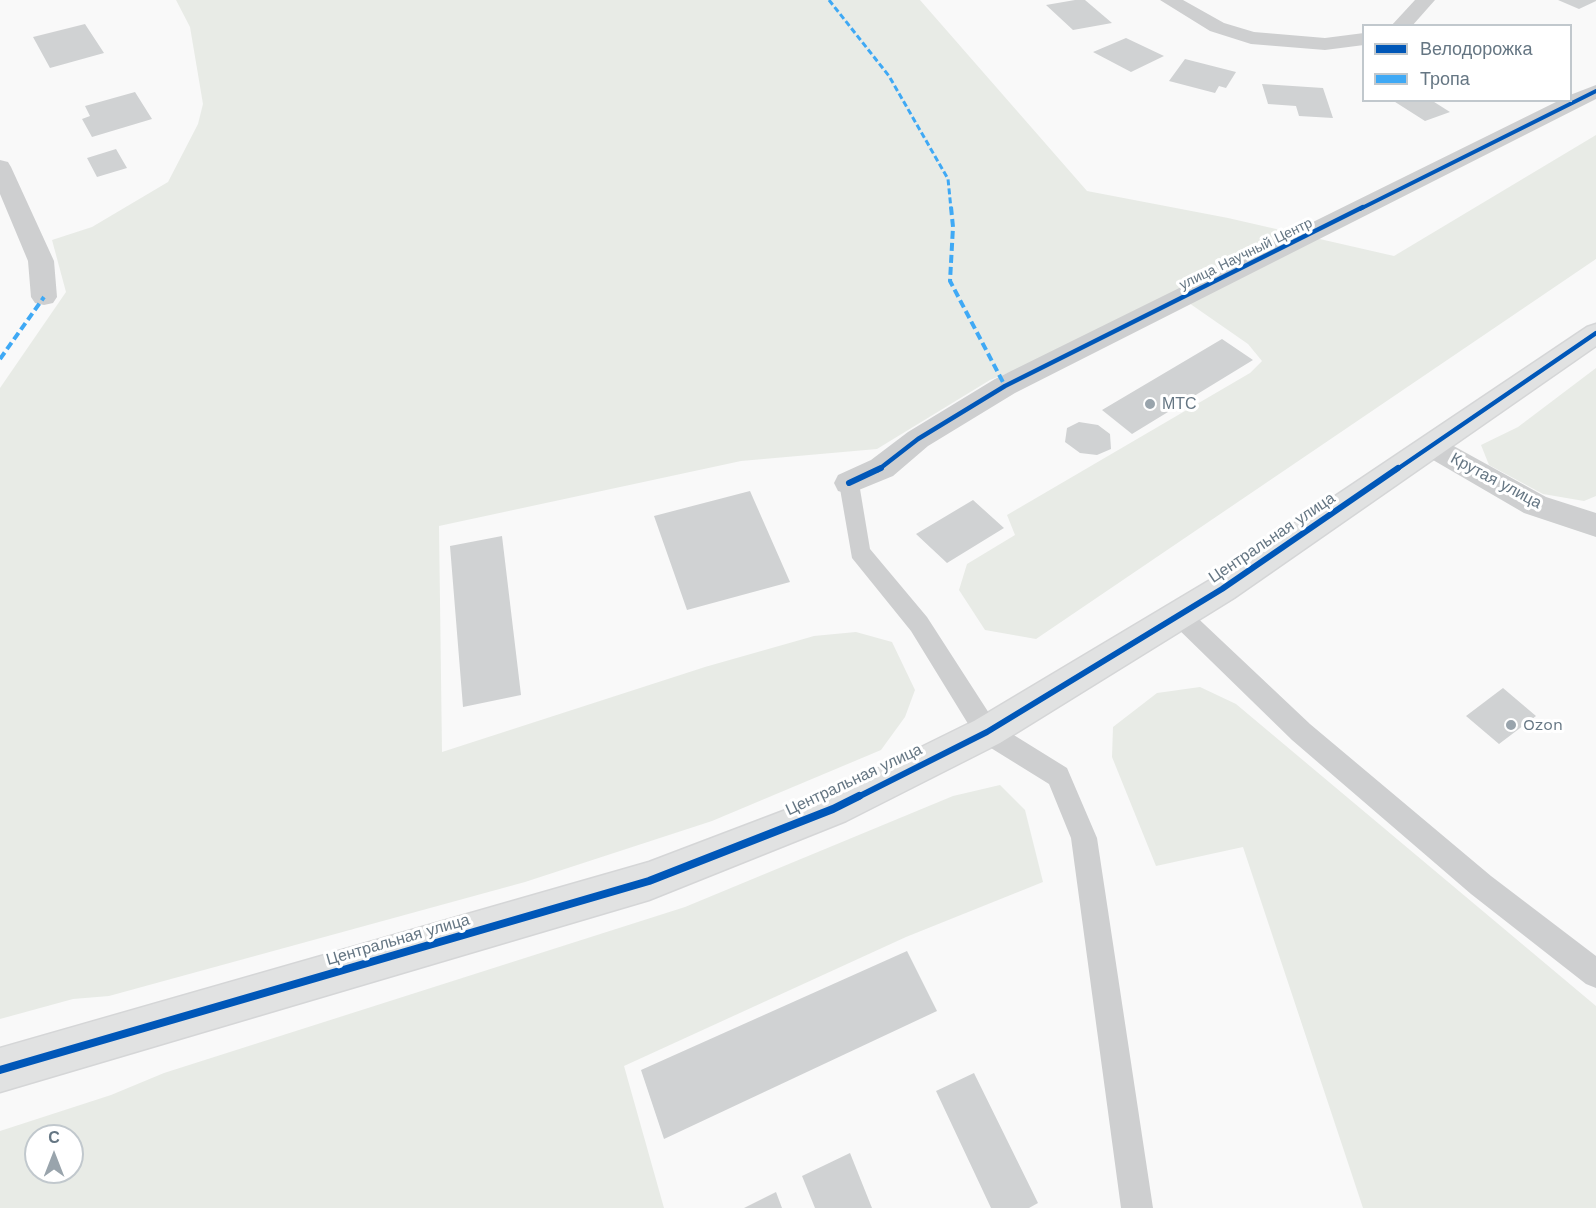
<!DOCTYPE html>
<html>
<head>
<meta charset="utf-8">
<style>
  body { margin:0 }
  #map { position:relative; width:1596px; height:1208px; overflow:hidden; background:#f9f9f9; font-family:"Work Sans",sans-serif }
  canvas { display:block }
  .legend { position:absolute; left:1362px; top:24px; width:210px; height:78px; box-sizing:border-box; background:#fff; border:2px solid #c1c8cd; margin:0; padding:8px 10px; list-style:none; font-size:18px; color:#657683 }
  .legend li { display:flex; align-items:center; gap:12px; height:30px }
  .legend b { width:30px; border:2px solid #c1c8cd }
  .north { position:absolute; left:24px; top:1124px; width:60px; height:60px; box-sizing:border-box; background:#fff; border:2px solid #c1c8cd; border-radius:50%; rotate:0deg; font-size:16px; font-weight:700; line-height:24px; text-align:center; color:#657683 }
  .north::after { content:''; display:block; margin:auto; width:21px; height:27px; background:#99a4ac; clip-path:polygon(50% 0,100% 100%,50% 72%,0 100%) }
</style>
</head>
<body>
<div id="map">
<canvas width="1596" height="1208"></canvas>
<ul class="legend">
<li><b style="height:8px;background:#0057b8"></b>Велодорожка</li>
<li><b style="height:8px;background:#3fa9f5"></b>Тропа</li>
</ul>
<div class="north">С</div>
</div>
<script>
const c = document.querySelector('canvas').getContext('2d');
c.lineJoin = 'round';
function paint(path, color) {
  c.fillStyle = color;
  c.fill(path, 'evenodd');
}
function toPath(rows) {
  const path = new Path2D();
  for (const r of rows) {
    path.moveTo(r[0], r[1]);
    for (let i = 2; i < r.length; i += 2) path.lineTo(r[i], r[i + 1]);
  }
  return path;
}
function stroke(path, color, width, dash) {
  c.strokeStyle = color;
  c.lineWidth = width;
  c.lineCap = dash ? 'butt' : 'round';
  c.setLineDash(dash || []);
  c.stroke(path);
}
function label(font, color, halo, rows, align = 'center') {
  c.font = font + ' "Work Sans",sans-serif';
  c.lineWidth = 6;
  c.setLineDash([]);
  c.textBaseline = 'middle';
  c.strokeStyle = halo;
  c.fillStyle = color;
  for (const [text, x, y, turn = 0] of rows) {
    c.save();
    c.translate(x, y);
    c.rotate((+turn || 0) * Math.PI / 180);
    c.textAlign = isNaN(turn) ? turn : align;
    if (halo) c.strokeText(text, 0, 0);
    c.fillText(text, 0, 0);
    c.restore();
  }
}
const green = toPath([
  [176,0,920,0,1087,191,1228,218,1394,256,1596,135,1596,259,1036,639,985,630,959,590,967,564,1015,535,1007,515,1250,373,1262,361,1248,344,1189,303,990,380,877,449,741,461,439,526,442,752,705,667,814,636,856,632,892,642,915,690,905,717,881,750,712,821,525,882,109,996,73,999,0,1019,0,388,66,292,52,240,92,227,168,182,198,124,203,104,190,27],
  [1596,368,1596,496,1584,501,1543,494,1489,465,1481,445,1518,427],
  [1200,687,1236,704,1596,1006,1596,1208,1363,1208,1243,847,1156,866,1112,757,1113,727,1157,693],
  [1000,785,1025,810,1043,882,906,937,624,1066,664,1208,0,1208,0,1131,111,1095,164,1073,685,907,953,796],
  [36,1136,72,1136,72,1172,36,1172]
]);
const building = toPath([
  [1075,0,1085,0,1112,23,1073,30,1046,5],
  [1558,0,1596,0,1596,1,1579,9],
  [85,24,104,53,50,68,33,37],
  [1126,38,1164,56,1131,72,1093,52],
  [1185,59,1236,72,1226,88,1219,86,1215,93,1169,81],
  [1262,84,1323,88,1333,118,1299,116,1296,106,1268,104],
  [135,92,152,119,92,137,82,119,90,116,85,106],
  [1392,100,1431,100,1450,112,1425,121],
  [116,149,127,168,97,177,87,158],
  [1222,339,1253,360,1132,434,1102,410],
  [1079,422,1098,425,1110,434,1111,449,1097,455,1080,453,1065,442,1067,428],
  [750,491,790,582,687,610,654,516],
  [973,500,1004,528,947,563,916,534],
  [502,536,521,695,463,707,450,546],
  [1503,688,1536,716,1499,744,1466,716],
  [907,951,937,1011,664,1139,641,1070],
  [974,1073,1038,1203,1029,1208,991,1208,936,1091],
  [850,1153,872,1208,815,1208,802,1176],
  [776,1192,782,1208,744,1208]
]);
const lane = toPath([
  [849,475,856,478,859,483,870,549,927,617,996,724,1067,768,1097,838,1153,1208,1121,1208,1071,838,1049,784,978,740,911,631,852,558,839,483,842,478,849,475],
  [1179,606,1187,608,1310,724,1491,876,1596,956,1596,988,1586,984,1471,894,1292,740,1171,622,1168,615,1171,608,1179,606]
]);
const street = toPath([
  [1160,0,1183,0,1224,23,1254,32,1325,38,1364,33,1364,45,1325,50,1251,44,1210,31,1160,0],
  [1415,0,1435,0,1412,26,1391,26,1415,0],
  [1596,85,1596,99,1015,393,928,446,893,476,849,494,838,491,834,483,838,475,871,460,908,432,995,379,1560,100,1570,100,1570,95,1596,85],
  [0,160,8,162,11,167,54,261,57,297,53,303,44,305,35,303,31,297,28,261,0,194,0,160],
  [1431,435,1441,439,1546,497,1596,513,1596,537,1524,513,1421,453,1416,446,1421,439,1431,435]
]);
const secondary = toPath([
  [1596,324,1596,346,1234,598,1000,743,846,821,649,900,0,1092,0,1048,649,862,820,797,974,721,1210,580,1587,327,1596,324]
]);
const quietFar1 = toPath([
  [829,0,889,76,948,179,951,209]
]);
const quiet = toPath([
  [951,207,953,227,950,281,1005,386],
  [0,359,44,297]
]);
const cyclewayFar3 = toPath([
  [1360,209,1596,91]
]);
const cyclewayFar2 = toPath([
  [878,470,918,439,1005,386,1363,207],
  [1396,470,1596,333]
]);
const cyclewayFar1 = toPath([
  [849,483,881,468],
  [856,798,987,732,1222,589,1398,468]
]);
const cycleway = toPath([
  [0,1070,649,881,833,809,859,796]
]);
const markers = [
  [1150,404,6,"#99a4ac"],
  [1511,725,6,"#99a4ac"]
];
const farStreetnames = [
  ["улица Научный Центр",1246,254,-26]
];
const poiNames = [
  ["МТС",1162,404],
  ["Ozon",1523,725]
];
const streetNames = [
  ["Крутая улица",1496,481,28],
  ["Центральная улица",1272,538,-34],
  ["Центральная улица",854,780,-25],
  ["Центральная улица",398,940,-16]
];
paint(green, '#e8ebe6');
paint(building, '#d0d2d3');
stroke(secondary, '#d5d6d7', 3);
paint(lane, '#cecfd0');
paint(street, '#cecfd0');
paint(secondary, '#e1e2e2');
stroke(quietFar1, '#3fa9f5', 3, [6, 3]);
stroke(quiet, '#3fa9f5', 4, [8, 4]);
stroke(cyclewayFar3, '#0057b8', 4);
stroke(cyclewayFar2, '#0057b8', 4.5);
stroke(cyclewayFar1, '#0057b8', 6);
stroke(cycleway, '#0057b8', 8);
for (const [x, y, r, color] of markers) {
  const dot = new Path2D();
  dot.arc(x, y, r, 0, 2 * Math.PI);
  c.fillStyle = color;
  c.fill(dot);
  stroke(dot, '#fff', 2);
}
label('14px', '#657683', '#fff', farStreetnames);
label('16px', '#657683', '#fff', poiNames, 'left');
label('16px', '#657683', '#fff', streetNames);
</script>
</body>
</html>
